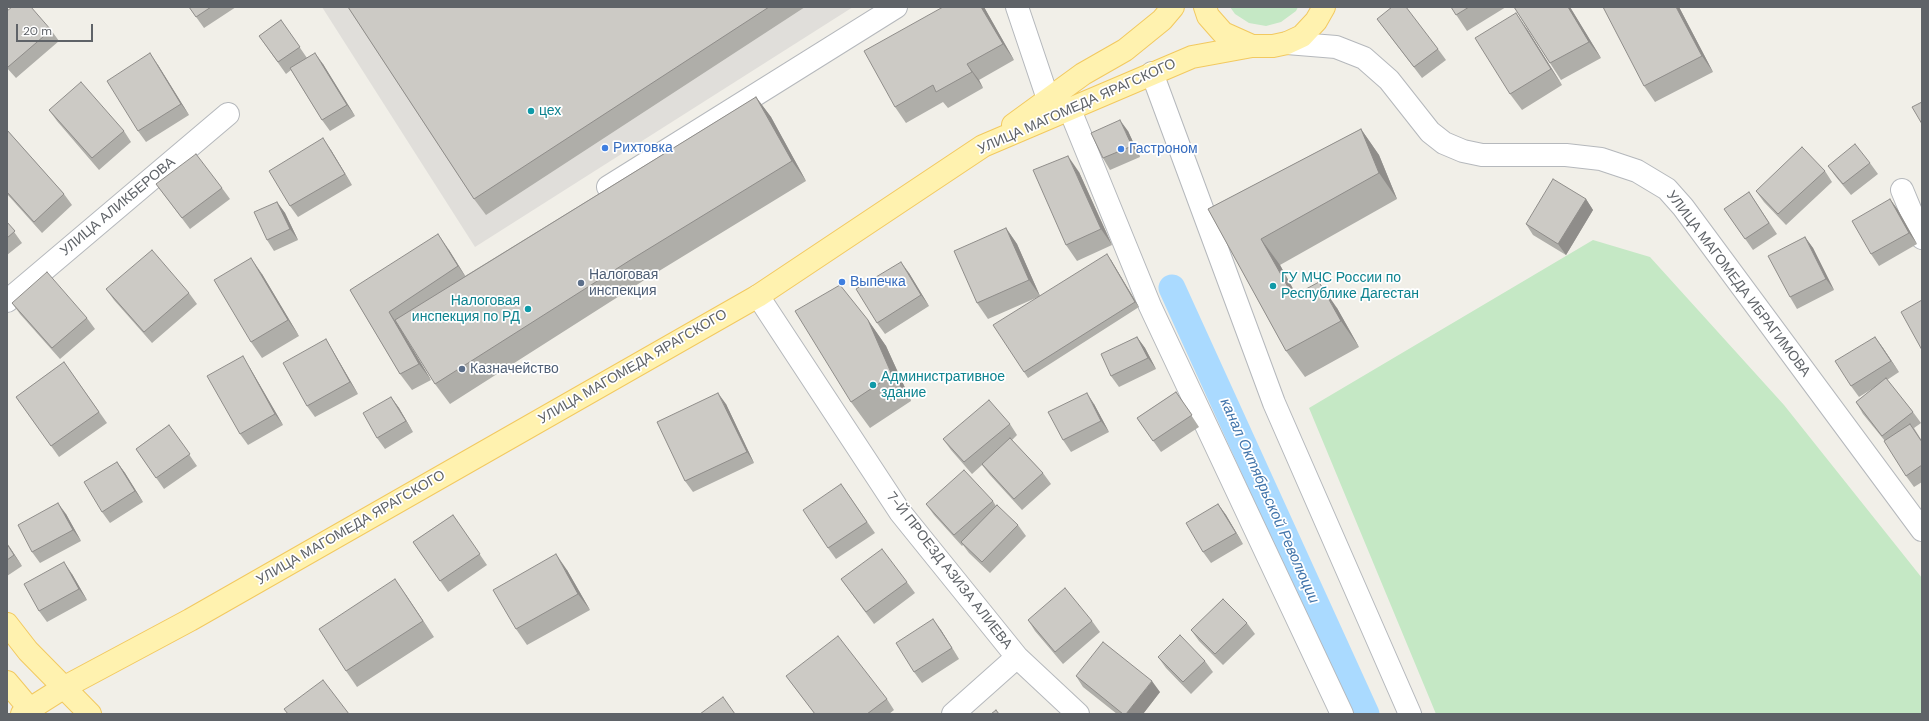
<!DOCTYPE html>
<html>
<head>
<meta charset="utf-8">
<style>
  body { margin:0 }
  #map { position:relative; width:1929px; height:721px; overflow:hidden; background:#f1efe8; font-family:"DM Sans",sans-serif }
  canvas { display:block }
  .frame { position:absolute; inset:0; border:8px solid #5f6368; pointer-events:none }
  .scale { position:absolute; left:16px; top:24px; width:77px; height:18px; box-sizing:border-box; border:2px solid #5f6368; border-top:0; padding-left:5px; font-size:12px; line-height:14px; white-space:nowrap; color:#5f6368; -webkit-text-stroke:3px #fff; paint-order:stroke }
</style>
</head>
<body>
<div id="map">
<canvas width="1929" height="721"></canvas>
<div class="frame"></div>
<div class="scale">20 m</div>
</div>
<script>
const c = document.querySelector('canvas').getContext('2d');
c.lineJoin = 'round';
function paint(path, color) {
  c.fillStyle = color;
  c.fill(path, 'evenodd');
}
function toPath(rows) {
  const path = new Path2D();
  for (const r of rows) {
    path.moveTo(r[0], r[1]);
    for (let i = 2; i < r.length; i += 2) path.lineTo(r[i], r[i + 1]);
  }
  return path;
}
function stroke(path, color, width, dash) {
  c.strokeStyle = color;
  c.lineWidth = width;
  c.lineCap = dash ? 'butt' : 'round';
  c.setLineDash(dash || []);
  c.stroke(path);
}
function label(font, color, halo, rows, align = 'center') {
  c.font = font + ' "DM Sans",sans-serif';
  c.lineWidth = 3.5;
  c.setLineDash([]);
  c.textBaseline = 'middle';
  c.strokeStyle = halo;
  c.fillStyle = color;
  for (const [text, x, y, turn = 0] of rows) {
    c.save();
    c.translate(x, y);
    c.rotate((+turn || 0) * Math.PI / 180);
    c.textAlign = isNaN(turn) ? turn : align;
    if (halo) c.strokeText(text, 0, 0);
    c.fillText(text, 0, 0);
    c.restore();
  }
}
const industrial = toPath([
  [322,7,853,7,475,247]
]);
const green = toPath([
  [1230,7,1298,7,1296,11,1281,22,1266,26,1249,23,1235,14],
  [1593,240,1650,257,1784,405,1922,578,1922,714,1436,714,1309,408]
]);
const canal = toPath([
  [1172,288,1366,714]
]);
const minor = toPath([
  [1017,7,1048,99],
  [1287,43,1336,47,1364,58,1389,80,1430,132,1444,143,1463,151,1482,155,1566,155,1601,159,1637,171,1667,189,1683,207,1922,530],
  [1152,73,1274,403,1410,714],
  [1070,110,1150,306,1342,714],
  [608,187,896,7],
  [1902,190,1922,238],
  [758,296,900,512,1017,657,1078,714],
  [7,301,228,114],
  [953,714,1017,657]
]);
const major = toPath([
  [1205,7,1208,16,1223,33,1252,46,1273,46,1287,43,1302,36,1316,21,1324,7],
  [1013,125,1083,74,1125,50,1162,20,1173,7],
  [7,624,28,651,90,714],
  [7,682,34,714],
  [22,714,63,688,190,620,758,296,983,146,1192,57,1252,46]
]);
const wall = toPath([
  [189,7,236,7,204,28],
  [348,7,805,7,486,215,474,199],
  [984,7,1014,60,979,80,983,88,948,108,943,102,906,123,895,107],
  [1451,7,1506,7,1467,31],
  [1514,7,1570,7,1601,58,1561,80,1550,63],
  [1679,7,1713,72,1655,102,1644,86],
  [7,11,51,30,59,41,16,78,7,68],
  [1377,19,1438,49,1446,60,1422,78],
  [281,20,307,58,323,64,355,116,330,131,322,120,291,70,286,74,259,36],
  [1527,29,1562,85,1522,110,1510,94],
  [158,65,189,115,146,142,138,131],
  [756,97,771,117,806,181,646,279,450,404,435,384,400,328,431,380,412,390,400,374,350,290,449,250,465,276],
  [49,110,124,131,131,142,99,170,57,121],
  [1361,129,1379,155,1397,199,1280,265,1296,294,1337,308,1359,347,1305,377,1286,351,1208,209],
  [7,130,64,194,72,205,42,233,7,194],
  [1128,131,1140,157,1110,170,1103,158],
  [331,150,352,185,298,217,290,206],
  [1870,163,1878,174,1851,195,1836,177,1828,166],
  [1825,171,1832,182,1786,225,1764,202,1756,191],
  [1079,172,1112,245,1077,261,1066,245],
  [156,184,222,188,230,199,190,229],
  [1749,192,1777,234,1753,250,1724,209],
  [1586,199,1593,210,1566,255,1533,235,1526,224],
  [1890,199,1898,210,1917,244,1879,266,1871,254],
  [277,202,285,213,298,240,274,251,267,240],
  [7,222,22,243,7,255],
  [1006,228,1017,244,1040,296,1111,260,1139,307,1028,378,1024,372,1038,297,988,319,977,303],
  [1805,237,1813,248,1834,290,1797,309,1790,297],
  [909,273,929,306,885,334,877,323],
  [262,274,299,336,262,358,251,342],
  [106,289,189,293,197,304,152,343,114,300],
  [12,303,87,318,95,329,60,359,20,314],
  [868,320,886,346,911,401,870,428,851,402],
  [1137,337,1145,348,1156,369,1119,387,1111,376],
  [1875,337,1883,348,1899,372,1887,380,1913,412,1921,423,1914,428,1922,441,1922,482,1914,487,1906,476,1885,441,1863,414,1856,402,1875,387,1859,397,1851,386],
  [326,339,333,351,358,394,315,417,307,406],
  [64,362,107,423,59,457,16,397],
  [250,368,283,425,248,445,240,434],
  [1176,392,1199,427,1161,452,1137,418],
  [391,397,399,408,413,432,385,449,377,438],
  [726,404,754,463,693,492,685,481],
  [1094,404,1109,432,1071,452,1063,440],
  [1010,424,1017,435,1012,440,1043,473,1051,484,1022,510,990,475,982,465,972,474,951,450,943,439],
  [169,425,197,466,164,489,136,449],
  [117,462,125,473,143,502,110,523,102,512],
  [841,484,875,533,836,559,828,548],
  [993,501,996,506,1018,525,1026,536,990,573,969,553,963,545,962,546,934,515,926,504],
  [1218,504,1226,515,1243,544,1211,563,1203,552],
  [66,514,81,541,40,563,32,552],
  [453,515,487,565,448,592,413,542],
  [7,543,22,566,7,576],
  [567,570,590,610,527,645,516,629],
  [72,574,87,600,47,622,39,611],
  [841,579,907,582,915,593,874,624],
  [406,595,434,637,357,687,346,671],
  [1028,620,1092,621,1100,632,1063,664,1035,631],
  [1247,623,1255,634,1223,665,1199,641,1191,630],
  [941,630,959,659,922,683,914,672],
  [1158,657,1205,661,1213,672,1191,694,1166,668],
  [786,676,887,699,894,710,889,714,815,714],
  [1076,676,1160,692,1143,714,1117,714,1083,687]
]);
const shadedWall = toPath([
  [981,7,984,7,1014,60,1003,44],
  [1568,7,1570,7,1601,58,1589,42],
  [1676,7,1679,7,1713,72,1702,56],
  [1516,13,1527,29,1562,85,1551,69],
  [150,53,158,65,189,115,181,104],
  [315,53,323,64,355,116,347,105],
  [967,64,979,80,983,88,972,72],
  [756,97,771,117,806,181,792,161],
  [1120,120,1128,131,1140,157,1132,146],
  [1361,129,1379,155,1397,199,1379,173],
  [323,138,331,150,352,185,345,174],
  [1068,156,1079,172,1112,245,1101,229],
  [1586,199,1593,210,1566,255,1558,244],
  [1890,199,1898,210,1917,244,1909,233],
  [277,202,285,213,298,240,290,229],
  [1006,228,1017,244,1040,296,1029,280],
  [438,234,449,250,469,282,458,266],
  [1805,237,1813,248,1834,290,1826,279],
  [1261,239,1280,265,1311,322,1293,296],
  [1107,254,1111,260,1139,307,1135,302],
  [251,258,262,274,299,336,288,320],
  [901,262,909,273,929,306,921,295],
  [1319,282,1337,308,1359,347,1341,321],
  [389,312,400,328,431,380,419,364],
  [868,320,886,346,911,401,892,375],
  [1137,337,1145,348,1156,369,1148,358],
  [1875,337,1883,348,1899,372,1891,361],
  [326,339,333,351,358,394,350,382],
  [243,356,250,368,283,425,275,414],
  [718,393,726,404,754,463,747,452],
  [1087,393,1094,404,1109,432,1101,421],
  [391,397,399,408,413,432,406,421],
  [117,462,125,473,143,502,135,491],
  [58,503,66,514,81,541,73,530],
  [1218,504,1226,515,1243,544,1236,533],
  [7,543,22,566,14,555],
  [556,554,567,570,590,610,578,594],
  [64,562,72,574,87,600,79,589],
  [395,579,406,595,434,637,423,621],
  [933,619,941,630,959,659,952,648],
  [1152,681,1160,692,1143,714,1126,714]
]);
const building = toPath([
  [12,7,31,7,51,30,8,67,7,66,7,11,12,7],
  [189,7,211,7,196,17,189,7],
  [348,7,769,7,474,199,348,7],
  [943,7,981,7,1003,44,967,64,972,72,936,92,933,85,895,107,864,51,943,7],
  [1392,7,1406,7,1438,49,1414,67,1377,19,1392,7],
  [1451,7,1469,7,1456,15,1451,7],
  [1514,7,1568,7,1589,42,1550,63,1514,7],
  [1603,7,1676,7,1702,56,1644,86,1603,7],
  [1516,13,1551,69,1510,94,1475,38,1516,13],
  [281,20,300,47,278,62,259,36,281,20],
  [150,53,181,104,138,131,107,81,150,53],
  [315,53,347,105,322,120,290,68,315,53],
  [81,82,124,131,92,158,49,110,81,82],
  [756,97,792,161,632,259,435,384,395,320,756,97],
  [1922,102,1922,124,1912,107,1922,102],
  [1120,120,1132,146,1103,158,1091,133,1120,120],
  [1361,129,1379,173,1261,239,1293,296,1319,282,1341,321,1286,351,1208,209,1361,129],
  [7,130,64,194,34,222,7,192,7,130],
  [323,138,345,174,290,206,269,171,323,138],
  [1855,144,1870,163,1843,184,1828,166,1855,144],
  [1802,147,1825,171,1778,214,1756,191,1802,147],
  [196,154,222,188,182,218,156,184,196,154],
  [1068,156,1101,229,1066,245,1033,170,1068,156],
  [1553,179,1586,199,1558,244,1526,224,1553,179],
  [1749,192,1769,223,1745,239,1724,209,1749,192],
  [1890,199,1909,233,1871,254,1852,221,1890,199],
  [277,202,290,229,267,240,254,212,277,202],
  [7,222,15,231,7,238,7,222],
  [1006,228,1029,280,977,303,954,251,1006,228],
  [438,234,458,266,389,312,419,364,400,374,350,290,438,234],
  [1805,237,1826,279,1790,297,1768,256,1805,237],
  [152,250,189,293,144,332,106,289,152,250],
  [1107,254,1135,302,1024,372,993,325,1107,254],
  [251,258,288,320,251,342,214,280,251,258],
  [901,262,921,295,877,323,856,289,901,262],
  [47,272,87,318,52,348,12,303,47,272],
  [840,285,868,320,892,375,851,402,795,311,840,285],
  [1922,300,1922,350,1901,312,1922,300],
  [1137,337,1148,358,1111,376,1101,354,1137,337],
  [1875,337,1891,361,1851,386,1835,361,1875,337],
  [326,339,350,382,307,406,283,363,326,339],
  [243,356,275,414,240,434,207,376,243,356],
  [64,362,99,412,51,446,16,397,64,362],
  [1886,378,1913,412,1882,436,1856,402,1886,378],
  [1176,392,1192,415,1153,441,1137,418,1176,392],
  [718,393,747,452,685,481,657,422,718,393],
  [1087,393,1101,421,1063,440,1048,412,1087,393],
  [391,397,406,421,377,438,363,413,391,397],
  [989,400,1010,424,964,462,943,439,989,400],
  [1910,424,1922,442,1922,465,1906,476,1884,441,1910,424],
  [169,425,190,454,156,478,136,449,169,425],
  [1010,438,1043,473,1014,499,982,464,1010,438],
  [117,462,135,491,102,512,84,482,117,462],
  [964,470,993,501,954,535,926,504,964,470],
  [841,484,867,522,828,548,803,510,841,484],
  [58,503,73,530,32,552,18,525,58,503],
  [1218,504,1236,533,1203,552,1186,523,1218,504],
  [997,505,1018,525,982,562,961,542,997,505],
  [453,515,480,554,440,581,413,542,453,515],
  [7,544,14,555,7,560,7,544],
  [882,549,907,582,866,612,841,579,882,549],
  [556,554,578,594,516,629,493,590,556,554],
  [64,562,79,589,39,611,24,584,64,562],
  [395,579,423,621,346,671,319,629,395,579],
  [1065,588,1092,621,1055,652,1028,620,1065,588],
  [1223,599,1247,623,1215,654,1191,630,1223,599],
  [933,619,952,648,914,672,896,643,933,619],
  [1180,635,1205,661,1183,682,1158,657,1180,635],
  [838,636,887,699,867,714,815,714,786,676,838,636],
  [1103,642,1152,681,1126,714,1123,714,1076,676,1103,642],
  [323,680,349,714,288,714,284,709,323,680],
  [723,697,735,714,700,714,723,697],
  [996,710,999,714,991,714,996,710]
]);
const markers = [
  [531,111,4,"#0f9aa8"],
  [605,148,4,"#3f7fe0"],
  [1121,149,4,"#3f7fe0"],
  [842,282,4,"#3f7fe0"],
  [581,283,4,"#5c6f8a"],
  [1273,286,4,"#0f9aa8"],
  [528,309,4,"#0f9aa8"],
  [462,369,4,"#5c6f8a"],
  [873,385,4,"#0f9aa8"]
];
const streetNames = [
  ["УЛИЦА МАГОМЕДА ЯРАГСКОГО",1077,107,-24],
  ["УЛИЦА АЛИКБЕРОВА",118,207,-40],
  ["УЛИЦА МАГОМЕДА ИБРАГИМОВА",1738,284,53],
  ["УЛИЦА МАГОМЕДА ЯРАГСКОГО",633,367,-30],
  ["УЛИЦА МАГОМЕДА ЯРАГСКОГО",351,528,-30],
  ["7-Й ПРОЕЗД АЗИЗА АЛИЕВА",949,571,52]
];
const cultureNames = [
  ["цех",539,111],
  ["ГУ МЧС России по",1281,278],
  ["Республике Дагестан",1281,294],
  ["Налоговая",520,301,"right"],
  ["инспекция по РД",520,317,"right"],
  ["Административное",881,377],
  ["здание",881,393]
];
const shopNames = [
  ["Рихтовка",613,148],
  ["Гастроном",1129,149],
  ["Выпечка",850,282]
];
const serviceNames = [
  ["Налоговая",589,275],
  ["инспекция",589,291],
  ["Казначейство",470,369]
];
const waterNames = [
  ["канал Октябрьской Революции",1269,501,66]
];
paint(industrial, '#e0deda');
paint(green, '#c5e8c5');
stroke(canal, '#aadaff', 27);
stroke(minor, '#b5b8bc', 24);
stroke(major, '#f2c960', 24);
stroke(minor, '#fff', 22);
stroke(major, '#fff2af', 22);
paint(wall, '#afaea9');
paint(shadedWall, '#8f8d8a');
paint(building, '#cccac5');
stroke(building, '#8f8d8a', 1);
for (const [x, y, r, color] of markers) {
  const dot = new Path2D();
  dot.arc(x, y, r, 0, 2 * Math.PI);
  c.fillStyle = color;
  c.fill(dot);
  stroke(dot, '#fff', 1.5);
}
label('14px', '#5f6368', '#fff', streetNames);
label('14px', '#0d838f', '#fff', cultureNames, 'left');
label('14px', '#366cbe', '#fff', shopNames, 'left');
label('14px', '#4e5e75', '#fff', serviceNames, 'left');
label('italic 15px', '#4174aa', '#fff', waterNames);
</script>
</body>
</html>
